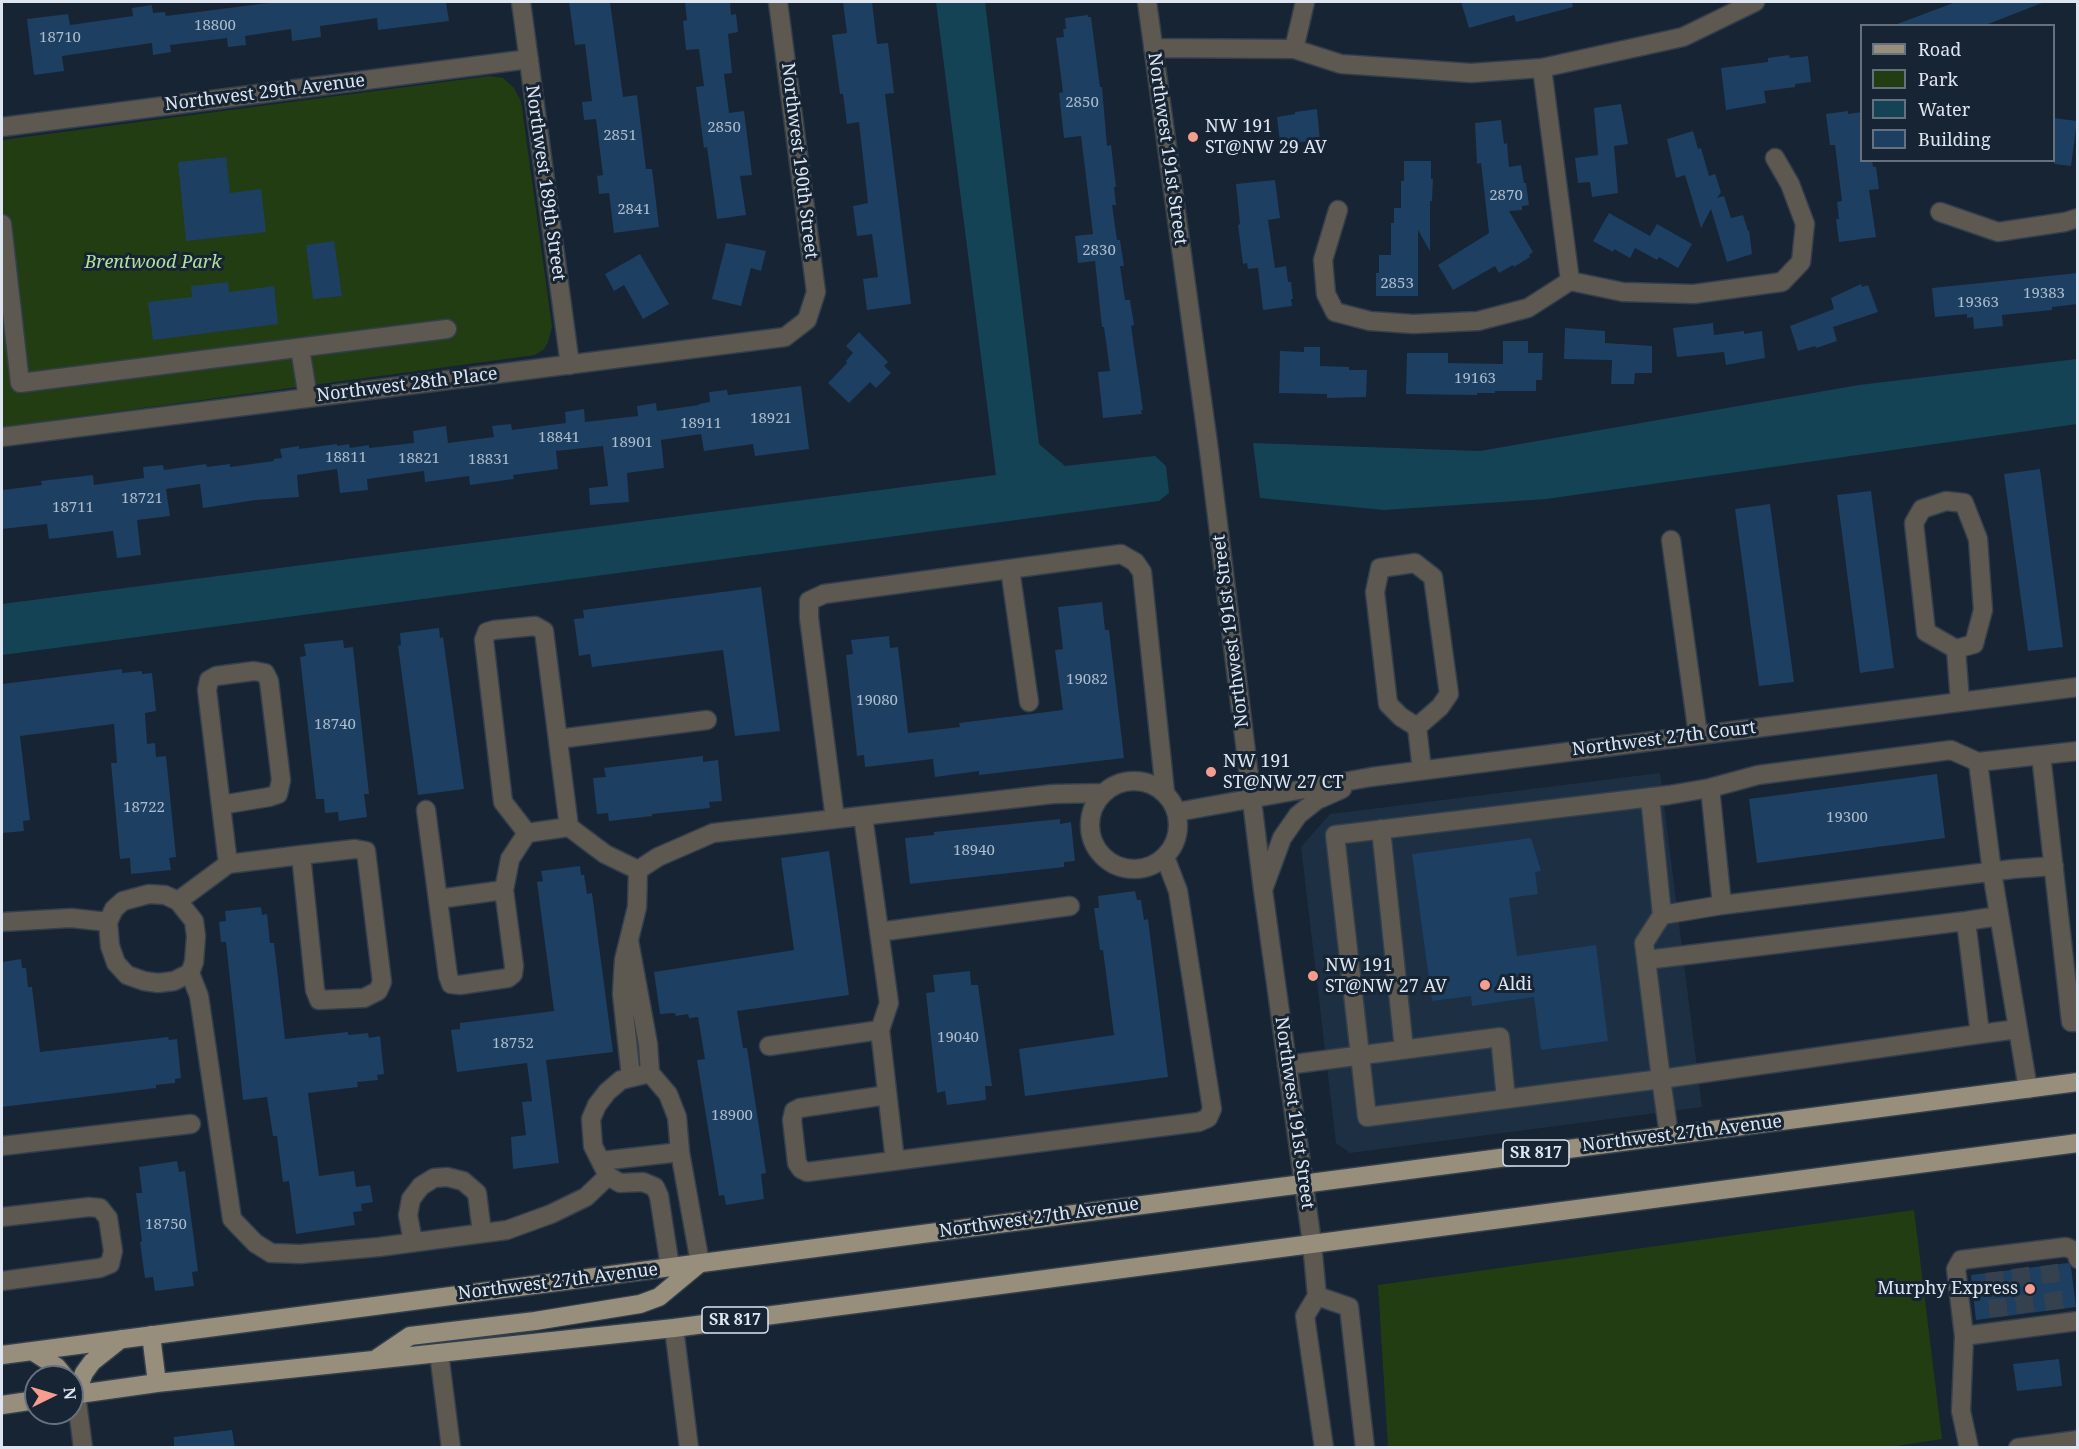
<!DOCTYPE html>
<html>
<head>
<meta charset="utf-8">
<style>
  body { margin:0 }
  #map { position:relative; width:2079px; height:1449px; overflow:hidden; background:#172433; font-family:"Noto Serif",serif }
  canvas { display:block }
  .frame { position:absolute; inset:0; border:3px solid #dde5f0; pointer-events:none }
  .legend { position:absolute; left:1860px; top:24px; width:195px; height:138px; box-sizing:border-box; background:#172433; border:2px solid #66717f; margin:0; padding:8px 10px; list-style:none; font-size:18px; color:#dde5f0 }
  .legend li { display:flex; align-items:center; gap:12px; height:30px }
  .legend b { width:30px; border:2px solid #66717f }
  .north { position:absolute; left:24px; top:1365px; width:60px; height:60px; box-sizing:border-box; background:#172433; border:2px solid #66717f; border-radius:50%; rotate:85deg; font-size:16px; font-weight:700; line-height:24px; text-align:center; color:#dde5f0 }
  .north::after { content:''; display:block; margin:auto; width:21px; height:27px; background:#f59d8e; clip-path:polygon(50% 0,100% 100%,50% 72%,0 100%) }
</style>
</head>
<body>
<div id="map">
<canvas width="2079" height="1449"></canvas>
<div class="frame"></div>
<ul class="legend">
<li><b style="height:8px;background:#978e7c"></b>Road</li>
<li><b style="height:16px;background:#233d13"></b>Park</li>
<li><b style="height:16px;background:#154356"></b>Water</li>
<li><b style="height:16px;background:#1d3f62"></b>Building</li>
</ul>
<div class="north">N</div>
</div>
<script>
const c = document.querySelector('canvas').getContext('2d');
c.lineJoin = 'round';
function paint(path, color) {
  c.fillStyle = color;
  c.fill(path, 'evenodd');
}
function toPath(rows) {
  const path = new Path2D();
  for (const r of rows) {
    if (r.length === 3) {
      path.moveTo(r[0] + r[2], r[1]);
      path.arc(r[0], r[1], r[2], 0, 2 * Math.PI);
      continue;
    }
    path.moveTo(r[0], r[1]);
    for (let i = 2; i < r.length; i += 2) path.lineTo(r[i], r[i + 1]);
  }
  return path;
}
function stroke(path, color, width, dash) {
  c.strokeStyle = color;
  c.lineWidth = width;
  c.lineCap = dash ? 'butt' : 'round';
  c.setLineDash(dash || []);
  c.stroke(path);
}
function label(font, color, halo, rows, align = 'center') {
  c.font = font + ' "Noto Serif",serif';
  c.lineWidth = 6;
  c.setLineDash([]);
  c.textBaseline = 'middle';
  c.strokeStyle = halo;
  c.fillStyle = color;
  for (const [text, x, y, turn = 0] of rows) {
    c.save();
    c.translate(x, y);
    c.rotate((+turn || 0) * Math.PI / 180);
    c.textAlign = isNaN(turn) ? turn : align;
    if (halo) c.strokeText(text, 0, 0);
    c.fillText(text, 0, 0);
    c.restore();
  }
}
const built = toPath([
  [1660,773,1702,1107,1350,1153,1336,1143,1301,847,1330,814]
]);
const green = toPath([
  [490,76,503,78,514,88,521,101,552,327,548,342,544,349,535,355,2,427,2,140],
  [1914,1210,1942,1439,1884,1448,1388,1447,1378,1285]
]);
const water = toPath([
  [936,2,985,2,1039,444,1065,466,1155,456,1166,466,1169,493,1159,501,2,655,2,604,996,475],
  [2077,359,2077,424,1546,499,1384,510,1260,498,1253,443,1480,451,1859,385]
]);
const building = toPath([
  [276,2,446,2,449,21,378,30,377,18,320,26,321,37,292,41,291,29,245,36,246,45,228,47,227,38,170,45,171,52,153,55,152,43,62,56,64,71,34,75,27,19,68,14,70,25,133,16,132,8,152,5,153,13,165,12,166,16],
  [569,2,610,2,623,97,637,95,646,169,652,169,659,227,614,233,609,193,599,194,597,176,603,175,596,119,584,120,582,102,592,101,585,44,575,45],
  [685,2,730,2,731,15,736,14,738,32,728,34,732,73,724,74,729,113,744,111,752,175,740,176,746,215,717,219,707,147,704,148,696,87,704,86,699,49,686,50,683,21,687,20],
  [843,2,872,2,877,44,888,43,894,93,885,94,911,304,867,310,863,279,878,277,872,234,857,236,853,206,868,203,859,122,847,124,843,94,840,94,832,35,847,33],
  [1461,2,1572,2,1573,7,1516,22,1514,15,1469,28],
  [1956,2,2042,2,2042,3,1983,26,1897,26,1897,24],
  [1088,15,1088,17,1091,17,1100,87,1102,87,1107,146,1111,145,1116,187,1114,187,1116,205,1112,205,1117,240,1120,240,1124,266,1120,266,1125,300,1130,300,1134,325,1131,326,1143,410,1141,410,1142,414,1103,418,1098,372,1110,371,1104,327,1102,327,1095,261,1078,263,1075,236,1093,234,1081,136,1064,138,1059,93,1063,92,1056,38,1064,37,1063,29,1066,29,1065,18],
  [1789,55,1790,58,1808,56,1811,82,1795,84,1795,87,1764,91,1766,103,1726,110,1721,68,1768,62,1768,58],
  [1621,104,1628,144,1614,146,1618,193,1592,197,1590,182,1578,183,1575,158,1598,155,1594,108],
  [1317,109,1320,141,1280,143,1277,117,1295,114,1295,112],
  [1848,111,1848,114,1862,112,1862,160,1872,160,1873,167,1876,167,1879,189,1869,190,1876,237,1839,242,1836,219,1839,219,1837,202,1842,201,1835,145,1830,145,1826,114],
  [2054,118,2077,121,2071,166,2054,164],
  [1501,120,1504,144,1507,143,1509,167,1521,165,1524,183,1526,183,1529,205,1522,206,1522,210,1509,211,1533,252,1529,255,1530,257,1514,267,1513,265,1499,273,1495,266,1453,290,1438,265,1489,233,1481,163,1477,164,1475,123],
  [1693,131,1698,149,1701,148,1709,176,1715,174,1721,192,1717,198,1724,196,1731,218,1743,215,1748,231,1749,230,1752,254,1727,262,1711,209,1701,228,1685,175,1676,178,1667,139],
  [226,157,230,193,261,189,266,232,186,241,178,162],
  [1404,161,1431,161,1431,179,1433,179,1432,201,1430,201,1430,251,1418,230,1418,296,1376,296,1376,273,1379,273,1379,255,1391,255,1391,223,1394,223,1394,208,1401,208,1401,181,1404,181],
  [1275,180,1280,218,1268,220,1275,268,1286,266,1288,282,1291,282,1293,299,1291,299,1292,306,1263,310,1258,268,1248,269,1247,263,1243,264,1238,225,1240,224,1236,184],
  [1609,213,1650,236,1657,224,1692,244,1678,268,1659,257,1657,260,1635,248,1630,258,1614,249,1613,252,1593,241],
  [334,241,342,296,313,299,306,245],
  [726,243,766,251,761,271,751,268,741,306,712,299],
  [640,254,669,304,643,319,624,285,614,291,605,274],
  [2078,273,2078,304,2052,307,2052,310,2002,315,2003,326,1974,329,1973,317,1967,318,1967,314,1935,317,1932,288],
  [228,282,229,292,274,286,278,324,153,340,148,302,192,297,191,286],
  [1861,284,1862,287,1868,285,1878,312,1833,327,1837,341,1816,348,1815,346,1798,351,1790,326,1834,309,1831,298],
  [1713,323,1714,335,1744,331,1744,334,1762,331,1765,358,1726,365,1724,352,1677,357,1673,328],
  [1565,328,1605,331,1605,343,1652,346,1652,373,1635,373,1634,384,1611,384,1612,360,1564,359],
  [859,332,888,362,884,366,891,373,876,388,870,382,849,403,828,383,847,363,846,361,853,353,846,346],
  [1503,341,1528,341,1528,353,1543,353,1542,380,1536,380,1536,391,1495,391,1495,393,1477,393,1477,395,1406,394,1407,353,1448,353,1448,363,1503,364],
  [1304,347,1320,347,1320,366,1349,367,1349,370,1367,370,1366,397,1327,398,1327,394,1279,393,1280,351,1304,352],
  [801,386,809,449,755,456,753,444,704,451,701,434,661,440,664,468,627,473,629,502,590,505,589,488,608,486,603,446,556,451,558,469,513,475,514,479,470,485,469,476,425,482,424,471,367,479,368,490,340,493,337,469,297,475,299,497,256,500,203,508,200,484,166,489,170,516,137,520,141,555,117,558,113,531,49,539,47,524,2,529,3,490,42,485,41,481,93,475,94,485,144,478,143,467,163,465,164,470,206,464,207,467,230,464,230,467,274,461,273,459,282,458,280,449,299,446,299,449,337,444,337,446,349,444,350,448,369,445,369,448,414,443,413,431,446,426,448,443,494,437,492,426,511,424,512,430,566,423,565,412,584,409,585,422,638,416,637,406,656,403,657,411,699,405,699,404,710,402,709,392,727,390,728,395],
  [2040,469,2063,647,2028,651,2004,474],
  [1871,491,1894,668,1860,673,1837,495],
  [1770,504,1794,682,1759,686,1735,509],
  [761,587,780,731,735,736,723,650,592,667,590,654,579,656,574,619,584,618,583,610],
  [1102,602,1105,630,1109,630,1124,758,979,775,979,771,935,777,933,759,865,767,864,755,857,756,846,655,853,654,851,640,889,636,890,648,898,647,908,733,960,727,959,723,1063,710,1055,650,1063,649,1058,607],
  [439,628,440,638,443,637,464,789,418,795,398,646,401,645,400,633],
  [343,640,344,648,353,647,369,794,364,794,367,817,339,821,338,812,325,813,324,799,316,799,300,657,306,656,304,644],
  [122,669,122,673,142,671,142,674,152,673,156,711,145,713,147,744,155,743,156,757,166,756,176,857,169,858,171,870,131,874,130,858,120,859,111,763,117,763,114,724,20,736,30,820,23,821,24,831,2,833,2,684],
  [703,756,703,762,718,760,722,801,709,802,710,808,652,814,652,816,609,821,608,813,597,814,593,778,606,777,604,768],
  [1937,774,1945,838,1757,863,1749,799],
  [1060,819,1060,824,1071,822,1075,861,1064,862,1064,867,910,884,905,838,934,835,934,832],
  [1531,838,1541,871,1535,872,1538,894,1509,898,1517,956,1596,945,1608,1041,1541,1050,1534,997,1472,1006,1471,996,1432,1001,1412,854],
  [829,851,849,995,737,1011,743,1048,747,1048,766,1173,761,1174,764,1199,726,1205,724,1195,719,1196,697,1060,705,1059,698,1017,689,1018,688,1014,676,1016,675,1013,660,1014,654,972,794,950,781,858],
  [580,866,581,875,584,875,587,894,592,893,613,1052,546,1060,559,1163,513,1169,511,1137,526,1135,522,1102,532,1101,527,1063,457,1072,451,1030,460,1029,460,1023,554,1011,537,882,543,881,541,871],
  [1135,891,1137,900,1141,900,1144,920,1148,919,1168,1077,1025,1096,1019,1049,1114,1035,1103,950,1100,950,1094,908,1099,908,1098,896],
  [261,907,262,915,267,914,270,943,274,943,285,1039,348,1032,348,1035,368,1033,369,1038,380,1036,384,1074,377,1075,378,1080,357,1082,358,1087,308,1093,319,1176,354,1171,356,1187,370,1185,373,1202,361,1204,362,1211,353,1212,355,1225,296,1234,289,1181,283,1182,277,1136,273,1136,267,1097,243,1100,226,942,221,942,219,922,226,921,225,911],
  [21,959,22,968,26,968,28,987,32,987,40,1052,168,1037,169,1040,177,1039,181,1078,175,1079,175,1083,156,1085,156,1088,2,1107,2,962],
  [970,971,971,985,978,985,992,1086,985,1086,986,1100,947,1105,945,1091,937,1093,926,993,935,992,933,975],
  [177,1161,179,1172,185,1171,198,1271,192,1272,194,1286,155,1291,153,1277,145,1278,140,1242,142,1241,136,1193,142,1193,139,1167],
  [2068,1263,2071,1267,2076,1307,1976,1320,1971,1275],
  [2059,1359,2062,1386,2017,1391,2013,1364],
  [232,1430,235,1448,174,1448,174,1437]
]);
const minorTunnel = toPath([
  [2049,1265,2055,1310],
  [2020,1268,2026,1313],
  [1994,1272,1999,1317]
]);
const minor = toPath([
  [521,2,570,365],
  [1147,2,1209,451,1263,890,1312,1243,1317,1296,1305,1316,1324,1448],
  [1153,48,1294,49,1341,64,1471,73,1542,68,1683,37,1755,2],
  [1294,49,1305,2],
  [1542,68,1570,281],
  [2,127,529,59],
  [1338,210,1323,260,1326,294,1335,312,1370,321,1413,324,1478,321,1528,308,1570,281,1623,292,1694,294,1782,282,1801,262,1805,224,1790,184,1775,158],
  [1940,212,1998,232,2065,222,2078,218],
  [2,224,20,383,447,329],
  [300,348,308,398],
  [2,437,785,337,807,320,816,292,778,2],
  [1671,540,1698,735],
  [1415,563,1433,577,1449,694,1440,707,1417,727,1401,717,1388,704,1375,592,1380,568,1415,563],
  [1010,569,1029,702],
  [1956,649,1974,644,1983,610,1978,539,1964,503,1946,501,1922,509,1914,523,1926,632,1956,649,1960,702],
  [1417,727,1422,770],
  [558,739,707,720],
  [2041,755,2071,1022,2078,1022],
  [1978,762,1992,872,2028,1089],
  [1134,825,44],
  [1650,797,1662,915,1722,905],
  [221,805,269,797,278,794,281,780,269,681,265,673,254,671,216,676,209,680,207,690,228,864],
  [426,810,448,976,451,984,460,985,508,978,513,974,514,966,504,890,510,859,527,833,569,827,605,854,638,870],
  [1177,812,1371,777,2078,687],
  [863,816,889,1003,880,1030,895,1161],
  [835,819,809,618,809,601,824,594,1121,554,1135,562,1142,572,1165,792],
  [1381,829,1404,1049],
  [527,833,503,802,484,640,487,632,494,630,535,626,544,631,569,827],
  [2054,866,2013,869,1722,905,1710,788,1758,775,1951,750,1978,762,2078,751],
  [638,870,658,857,713,833,1053,794,1101,793],
  [1264,887,1282,838,1298,815,1317,800,1342,789],
  [149,894,165,895,178,901,194,921,196,936,194,962,190,973,174,981,158,983,144,981,127,975,116,963,110,946,108,922,114,909,123,901,149,894],
  [438,899,504,890],
  [178,901,228,864,301,855,355,849,366,851,382,982,378,991,364,998,319,1000,315,990,301,855],
  [1662,915,1644,943,1661,1079,1980,1034,1966,921,1999,916],
  [2,922,71,918,108,922],
  [879,932,1070,906],
  [629,941,648,1044,650,1073,668,1094,677,1117,680,1152,700,1263],
  [1646,960,1966,921],
  [190,973,199,996,232,1219,255,1243,271,1253,300,1254,379,1247,507,1230,551,1214,586,1197,608,1176],
  [1980,1034,2018,1029],
  [769,1046,880,1030],
  [1287,1065,1500,1037,1506,1099],
  [650,1073,621,1080,607,1092,597,1105,591,1119,593,1146,608,1176,620,1183,643,1182,655,1187,659,1196,670,1267],
  [631,1077,622,994,623,975,624,960,637,907,638,870],
  [887,1095,800,1108,794,1111,792,1120,797,1163,801,1169,807,1172,1199,1122,1208,1118,1212,1109,1178,891,1165,857],
  [1669,1135,1661,1079,1367,1117,1335,835,1669,795,1710,788],
  [2,1146,191,1124],
  [601,1161,680,1152],
  [2,1217,89,1207,100,1208,108,1218,113,1251,110,1264,100,1268,2,1281],
  [413,1242,408,1215,411,1199,421,1186,434,1178,447,1177,463,1181,477,1193,482,1233],
  [1317,1296,1349,1307,1365,1448],
  [674,1328,689,1448],
  [1964,1336,1956,1269,1961,1260,2066,1247,2073,1250,2077,1254,2078,1259],
  [439,1353,451,1448],
  [76,1394,83,1448],
  [1969,1448,1961,1411,1964,1336,2078,1321],
  [2018,1448,2078,1440]
]);
const major = toPath([
  [151,1335,157,1383],
  [32,1351,57,1367,65,1377],
  [2,1355,2078,1082],
  [376,1359,410,1336,535,1321,640,1304,659,1297,700,1263],
  [76,1394,84,1373,92,1362,121,1339],
  [72,1395,157,1383,674,1328,2078,1143],
  [2,1405,36,1400]
]);
const markers = [
  [1193,137,6,"#f59d8e"],
  [1211,772,6,"#f59d8e"],
  [1313,976,6,"#f59d8e"],
  [1485,985,6,"#f59d8e"],
  [2030,1289,6,"#f59d8e"]
];
const numberNames = [
  ["18800",215,26],
  ["18710",60,38],
  ["2850",1082,103],
  ["2850",724,128],
  ["2851",620,136],
  ["2870",1506,196],
  ["2841",634,210],
  ["2830",1099,251],
  ["2853",1397,284],
  ["19383",2044,294],
  ["19363",1978,303],
  ["19163",1475,379],
  ["18921",771,419],
  ["18911",701,424],
  ["18841",559,438],
  ["18901",632,443],
  ["18811",346,458],
  ["18821",419,459],
  ["18831",489,460],
  ["18721",142,499],
  ["18711",73,508],
  ["19082",1087,680],
  ["19080",877,701],
  ["18740",335,725],
  ["18722",144,808],
  ["19300",1847,818],
  ["18940",974,851],
  ["19040",958,1038],
  ["18752",513,1044],
  ["18900",732,1116],
  ["18750",166,1225]
];
const shields = [
  [1536,1153,66],
  [735,1320,66]
];
const shieldNames = [
  ["SR 817",1536,1153],
  ["SR 817",735,1320]
];
const streetNames = [
  ["Northwest 29th Avenue",265,93,-7],
  ["Northwest 191st Street",1167,149,82],
  ["Northwest 190th Street",799,161,83],
  ["Northwest 189th Street",545,183,82],
  ["Northwest 28th Place",407,385,-7],
  ["Northwest 191st Street",1231,631,-97],
  ["Northwest 27th Court",1664,739,-7],
  ["Northwest 191st Street",1294,1113,82],
  ["Northwest 27th Avenue",1682,1134,-7],
  ["Northwest 27th Avenue",1039,1218,-8],
  ["Northwest 27th Avenue",558,1282,-7]
];
const poiNames = [
  ["NW 191",1205,127],
  ["ST@NW 29 AV",1205,148],
  ["NW 191",1223,762],
  ["ST@NW 27 CT",1223,783],
  ["NW 191",1325,966],
  ["ST@NW 27 AV",1325,987],
  ["Aldi",1497,985],
  ["Murphy Express",2018,1289,"right"]
];
const parkNames = [
  ["Brentwood Park",153,263]
];
paint(built, '#1d2f43');
paint(green, '#233d13');
paint(water, '#154356');
paint(building, '#1d3f62');
stroke(minorTunnel, '#35414f', 18, [18, 9]);
stroke(minor, '#333f4d', 21);
stroke(major, '#333f4d', 21);
stroke(minor, '#5d5950', 18);
stroke(major, '#978e7c', 18);
for (const [x, y, r, color] of markers) {
  const dot = new Path2D();
  dot.arc(x, y, r, 0, 2 * Math.PI);
  c.fillStyle = color;
  c.fill(dot);
  stroke(dot, '#172433', 2);
}
label('15px', '#adbccc', null, numberNames);
for (const [x, y, w] of shields) {
  const box = new Path2D();
  box.roundRect(x - w / 2, y - 13, w, 26, 4.5);
  c.fillStyle = '#172433';
  c.fill(box);
  stroke(box, '#dde5f0', 1.5);
}
label('bold 16px', '#dde5f0', null, shieldNames);
label('18px', '#dde5f0', '#172433', streetNames);
label('18px', '#dde5f0', '#172433', poiNames, 'left');
label('italic 18px', '#b3e09b', '#172433', parkNames);
</script>
</body>
</html>
